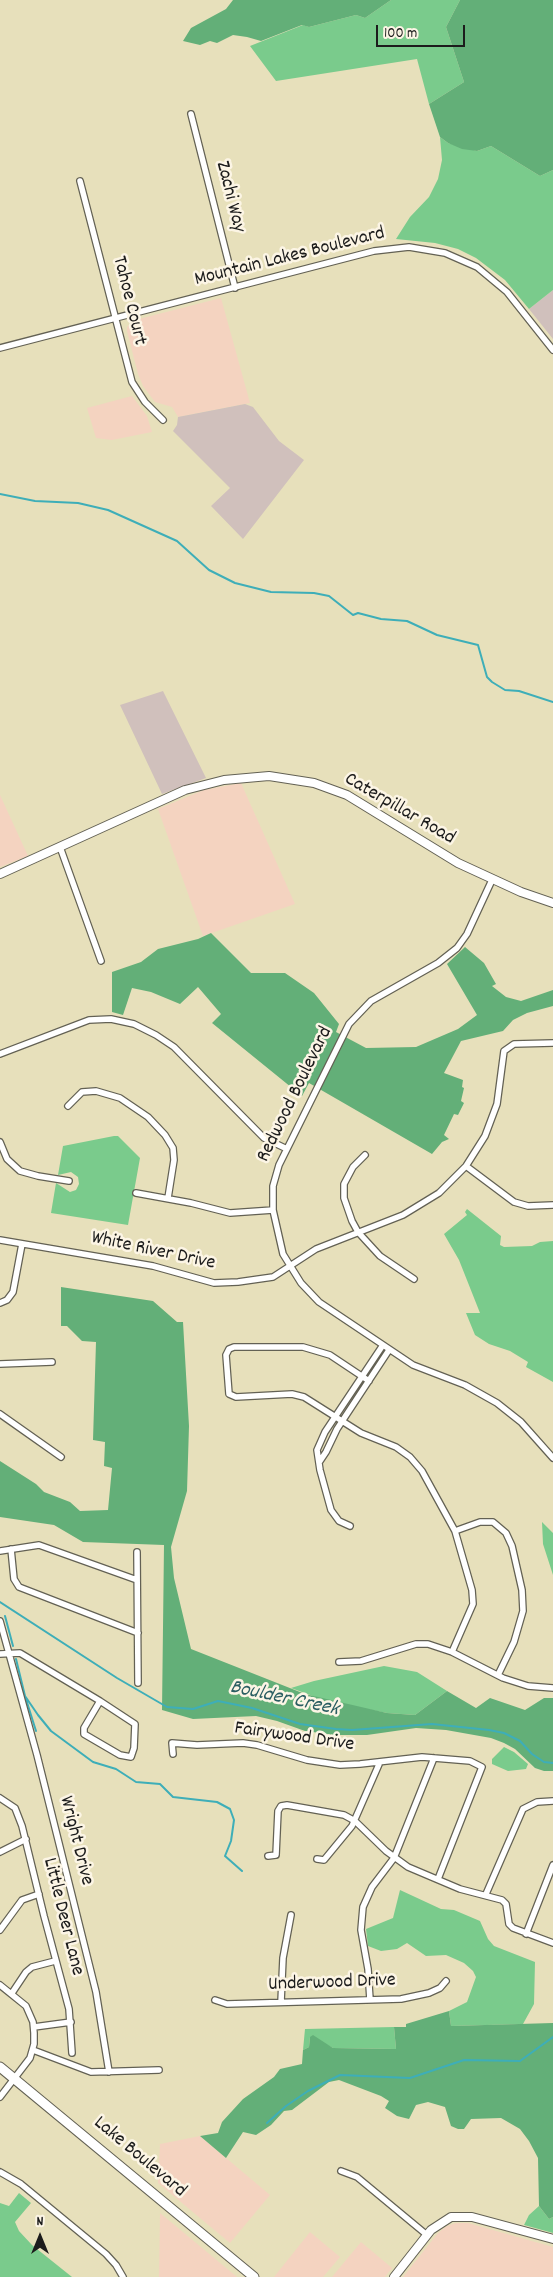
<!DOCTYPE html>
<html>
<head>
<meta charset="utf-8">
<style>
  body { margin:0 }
  #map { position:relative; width:553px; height:2277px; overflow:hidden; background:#e7e0bb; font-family:Dekko,sans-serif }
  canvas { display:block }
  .north { position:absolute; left:15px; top:2212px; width:50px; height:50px; -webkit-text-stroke:4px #fcf5e5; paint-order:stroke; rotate:0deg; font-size:14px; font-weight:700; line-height:20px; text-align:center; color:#1c1c1c }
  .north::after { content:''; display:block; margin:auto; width:18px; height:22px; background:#1c1c1c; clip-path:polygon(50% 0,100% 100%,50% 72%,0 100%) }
  .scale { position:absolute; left:376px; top:25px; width:89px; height:22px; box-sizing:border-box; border:2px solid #1c1c1c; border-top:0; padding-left:6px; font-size:15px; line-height:18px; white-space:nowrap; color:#1c1c1c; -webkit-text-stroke:4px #fcf5e5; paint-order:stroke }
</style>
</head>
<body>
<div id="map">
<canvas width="553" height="2277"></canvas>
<div class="north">N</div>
<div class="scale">100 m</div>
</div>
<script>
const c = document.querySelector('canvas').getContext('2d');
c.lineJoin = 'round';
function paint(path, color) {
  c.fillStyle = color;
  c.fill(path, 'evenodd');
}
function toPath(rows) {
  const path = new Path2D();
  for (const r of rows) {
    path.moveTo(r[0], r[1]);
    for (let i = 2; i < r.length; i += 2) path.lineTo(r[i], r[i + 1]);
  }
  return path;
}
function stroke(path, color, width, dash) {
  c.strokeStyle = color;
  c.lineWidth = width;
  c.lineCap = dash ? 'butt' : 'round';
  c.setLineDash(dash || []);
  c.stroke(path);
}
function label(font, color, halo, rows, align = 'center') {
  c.font = font + ' Dekko,sans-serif';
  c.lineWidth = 5;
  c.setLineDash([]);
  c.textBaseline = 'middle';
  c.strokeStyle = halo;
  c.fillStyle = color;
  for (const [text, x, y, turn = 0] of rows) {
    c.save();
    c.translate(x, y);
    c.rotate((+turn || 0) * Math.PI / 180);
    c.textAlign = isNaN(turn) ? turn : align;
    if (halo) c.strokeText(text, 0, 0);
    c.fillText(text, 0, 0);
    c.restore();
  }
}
const built = toPath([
  [221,298,250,403,178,417,172,407,155,402,143,386,138,374,127,331,127,327,135,320],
  [132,396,147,416,152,432,112,440,96,438,87,408],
  [241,783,295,904,203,936,158,809,204,790],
  [0,795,28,856,0,867],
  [200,2136,270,2195,230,2243,158,2183,160,2144],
  [160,2213,237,2277,159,2277],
  [456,2223,468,2223,553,2247,553,2277,403,2277,438,2233,447,2226],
  [310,2232,340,2257,323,2277,274,2277],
  [361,2242,392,2268,385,2277,332,2277]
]);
const industrial = toPath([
  [553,290,553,339,529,309],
  [245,404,253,407,279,441,304,460,243,539,211,506,230,488,173,431,177,425,178,417],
  [163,691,206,778,162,794,120,705]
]);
const green = toPath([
  [391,0,460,0,446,27,464,82,429,104,417,59,276,81,250,46,303,25,309,27,356,15,365,18],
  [440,137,448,143,477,151,491,146,540,176,553,170,553,290,529,309,505,280,476,258,458,249,435,243,396,239,410,217,429,197,438,179,442,160],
  [114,1136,118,1136,140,1158,128,1225,51,1213,56,1183,70,1192,76,1190,79,1184,78,1177,71,1172,58,1175,63,1146],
  [467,1209,501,1236,500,1245,504,1247,532,1246,540,1242,553,1241,553,1382,526,1367,528,1362,510,1351,489,1344,475,1335,466,1313,480,1313,459,1260,444,1234,467,1215,465,1212],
  [542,1522,553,1533,553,1575,543,1544],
  [384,1666,417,1672,447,1691,415,1715,387,1713,361,1708,321,1699,291,1688,314,1681],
  [504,1747,514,1752,528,1764,526,1769,508,1771,492,1764,492,1759],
  [400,1890,441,1909,454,1910,480,1921,488,1939,494,1946,535,1962,534,2004,523,2024,451,2026,449,2011,467,2002,476,1977,473,1971,464,1963,446,1955,426,1956,407,1943,397,1949,381,1951,368,1946,366,1929,393,1918],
  [394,2027,396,2049,333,2048,310,2037,309,2047,303,2050,305,2029],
  [19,2193,31,2203,15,2222,19,2231,32,2245,72,2277,0,2277,0,2203,9,2206],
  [539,2206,549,2219,553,2217,553,2233,524,2225,529,2215]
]);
const forest = toPath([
  [233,0,391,0,365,18,356,15,309,27,302,25,261,41,247,37,233,35,217,43,210,41,200,45,183,41,191,28,226,9],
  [460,0,553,0,553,170,540,176,491,146,477,151,462,149,448,143,440,137,429,104,464,82,446,27],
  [211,933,251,973,285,973,314,993,339,1024,336,1032,366,1048,416,1047,458,1029,477,1015,447,964,465,947,484,963,496,984,492,986,506,997,521,1001,553,990,553,1006,527,1013,513,1020,503,1031,461,1041,444,1073,463,1080,462,1087,464,1088,461,1101,464,1103,458,1115,454,1114,444,1135,449,1139,442,1142,432,1154,309,1083,302,1096,212,1023,221,1014,198,987,180,1004,151,992,132,988,123,1015,112,1012,112,972,141,962,158,949,198,939],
  [61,1287,153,1301,177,1322,183,1322,189,1426,187,1491,171,1547,174,1578,191,1649,305,1694,387,1713,415,1715,447,1691,476,1708,490,1698,525,1710,544,1698,553,1698,553,1771,544,1771,535,1768,515,1749,504,1743,491,1738,446,1730,416,1728,367,1735,335,1735,305,1731,277,1721,256,1716,193,1719,162,1710,164,1545,83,1542,54,1525,0,1517,0,1461,36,1484,44,1492,70,1502,80,1511,108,1510,112,1468,104,1466,105,1442,93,1440,96,1342,82,1341,67,1326,61,1326],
  [449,2011,451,2026,553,2023,553,2217,549,2219,539,2206,538,2158,529,2141,520,2129,501,2118,471,2119,464,2129,458,2129,451,2126,445,2107,428,2102,416,2105,409,2119,397,2116,385,2108,389,2101,381,2096,339,2080,329,2082,292,2110,284,2111,271,2125,256,2135,243,2132,226,2158,200,2136,218,2133,222,2122,243,2099,274,2077,280,2069,302,2064,303,2050,309,2047,310,2037,313,2035,333,2048,396,2049,394,2027,406,2027,406,2024]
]);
const stream = toPath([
  [0,494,35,501,78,503,108,510,177,541,209,570,235,583,271,592,314,593,329,596,353,615,358,613,381,619,407,621,437,635,478,645,487,677,492,682,505,690,519,691,553,702],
  [0,1602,117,1678,167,1707,193,1709,218,1701,252,1708,300,1724,336,1729,352,1730,432,1724,489,1730,504,1733,520,1741,532,1754,544,1762,553,1763],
  [5,1616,13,1646],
  [16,1659,25,1696,38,1715,51,1731,93,1762,116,1769,136,1782,160,1784,173,1797,217,1802,230,1809,234,1820,231,1841,225,1856,242,1871],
  [25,1696,36,1731],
  [267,2123,286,2106,308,2091,340,2075,410,2078,464,2060,520,2061,553,2037]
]);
const minor = toPath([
  [191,114,235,288],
  [80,181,132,382,145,402,163,420],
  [0,348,374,251,409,247,445,253,477,267,507,292,553,350],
  [60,847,101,961],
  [492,880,467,934,457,948,438,963,371,1001,349,1024,279,1165,273,1186,273,1210,283,1254,301,1283,319,1302,413,1365,465,1385,497,1403,521,1422,553,1458],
  [0,1054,89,1020,111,1019,134,1024,156,1035,174,1047,264,1138,287,1149],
  [68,1106,82,1092,96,1091,120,1098,148,1117,165,1135,173,1148,174,1160,168,1198],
  [0,1142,7,1159,20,1171,38,1176,69,1181],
  [365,1155,353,1167,344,1184,344,1198,352,1221,358,1232,380,1256,414,1279],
  [466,1166,514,1202,528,1206,553,1205],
  [136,1193,191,1203,230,1213,273,1210],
  [0,1240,153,1266,214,1283,238,1282,273,1277,316,1249,403,1215,439,1193,466,1166,485,1136,497,1104,504,1051,514,1044,553,1043],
  [0,1303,7,1300,13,1292,22,1244],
  [0,1364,52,1362],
  [369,1381,330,1355,303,1347,234,1347,229,1349,226,1355,229,1394,236,1397,292,1394,304,1397,361,1433,396,1447,410,1457,422,1471,455,1531,472,1590,473,1604,452,1652],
  [0,1414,61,1457],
  [320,1461,326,1452,337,1429,389,1350],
  [350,1526,339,1521,331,1510,320,1470,317,1450,325,1432,383,1345],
  [455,1531,480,1522,493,1522,506,1533,512,1546,522,1590,523,1611,514,1642,498,1675],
  [11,1549,14,1579,19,1587,138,1633],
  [0,1551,39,1545,137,1580],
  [137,1552,138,1683],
  [0,1621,37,1755,96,1992,109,2072],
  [0,1654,20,1653,100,1701],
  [339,1662,361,1661,416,1644,428,1644,452,1652,503,1678,528,1686,553,1688],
  [100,1701,135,1724,134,1748,131,1757,120,1755,84,1734,84,1728,100,1701],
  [173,1754,172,1743,197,1745,243,1743,257,1745,307,1760,340,1765,360,1764,422,1757,470,1761,482,1767,438,1879],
  [0,1798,15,1808,22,1826,44,1916,69,2009,72,2053],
  [0,1852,26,1839],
  [268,1856,276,1855,278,1811,281,1806,287,1805,344,1815,355,1821,386,1851,408,1867,460,1889,502,1900,506,1904,509,1924,513,1928,553,1943],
  [317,1859,324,1860,352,1826,380,1762],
  [486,1894,523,1809,537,1802,553,1801],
  [0,1930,22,1900,39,1894],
  [526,1934,553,1865],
  [0,1985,26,2006,33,2022,34,2033,34,2044,30,2058,0,2097],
  [12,1993,26,1972,32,1967,55,1961],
  [215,2000,227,2004,401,1999,429,1993,440,1988,446,1981],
  [370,2000,368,1969,361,1930,363,1907,372,1887,394,1858,434,1758],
  [281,2002,283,1958,291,1915],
  [34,2027,71,2022],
  [33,2050,91,2072,159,2070],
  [341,2171,357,2177,427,2235],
  [0,2172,21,2184,106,2254,116,2265,123,2277]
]);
const tertiary = toPath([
  [0,874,185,790,224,780,269,776,314,783,347,795,458,863,521,892,553,903],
  [394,2277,431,2230,451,2217,472,2217,553,2239]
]);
const secondary = toPath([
  [0,2067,254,2277]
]);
const streetNames = [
  ["Zachi Way",229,197,76],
  ["Mountain Lakes Boulevard",290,258,-14],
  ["Tahoe Court",128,301,76],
  ["Caterpillar Road",399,810,30],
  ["Redwood Boulevard",296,1095,-64],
  ["White River Drive",153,1252,12],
  ["Fairywood Drive",294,1738,8],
  ["Wright Drive",75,1841,76],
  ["Little Deer Lane",62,1917,76],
  ["Underwood Drive",332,1984,-2],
  ["Lake Boulevard",139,2158,40]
];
const waterNames = [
  ["Boulder Creek",284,1700,12]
];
paint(built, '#f4d3c0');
paint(industrial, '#d0c0bc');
paint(green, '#7acb8c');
paint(forest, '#63af78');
stroke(stream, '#3eaeb8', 2);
stroke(minor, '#636154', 8);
stroke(tertiary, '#636154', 10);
stroke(secondary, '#636154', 11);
stroke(minor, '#fff', 5.5);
stroke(tertiary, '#fff', 8);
stroke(secondary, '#fff', 9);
label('20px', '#1c1c1c', '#fcf5e5', streetNames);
label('italic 21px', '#2b5e62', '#fcf5e5', waterNames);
</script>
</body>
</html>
